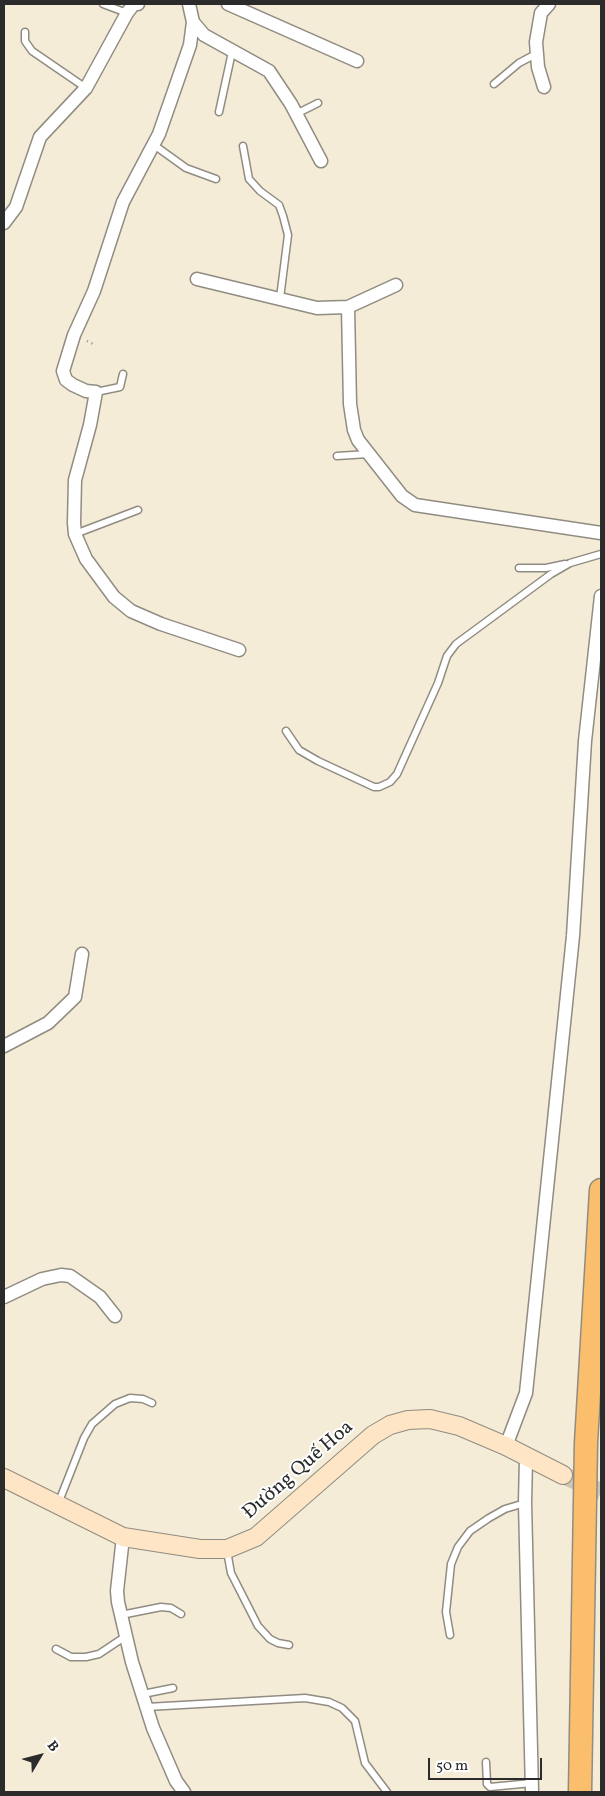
<!DOCTYPE html>
<html>
<head>
<meta charset="utf-8">
<style>
  body { margin:0 }
  #map { position:relative; width:605px; height:1796px; overflow:hidden; background:#f5ecd8; font-family:Vollkorn,serif }
  canvas { display:block }
  .frame { position:absolute; inset:0; border:5px solid #2b2b2b; pointer-events:none }
  .north { position:absolute; left:15px; top:1731px; width:50px; height:50px; -webkit-text-stroke:4px #fff; paint-order:stroke; rotate:53deg; font-size:14px; font-weight:700; line-height:20px; text-align:center; color:#2b2b2b }
  .north::after { content:''; display:block; margin:auto; width:18px; height:22px; background:#2b2b2b; clip-path:polygon(50% 0,100% 100%,50% 72%,0 100%) }
  .scale { position:absolute; left:428px; top:1758px; width:114px; height:22px; box-sizing:border-box; border:2px solid #2b2b2b; border-top:0; padding-left:6px; font-size:15px; line-height:18px; white-space:nowrap; color:#2b2b2b; -webkit-text-stroke:4px #fff; paint-order:stroke }
</style>
</head>
<body>
<div id="map">
<canvas width="605" height="1796"></canvas>
<div class="frame"></div>
<div class="north">B</div>
<div class="scale">50 m</div>
</div>
<script>
const c = document.querySelector('canvas').getContext('2d');
c.lineJoin = 'round';
function toPath(rows) {
  const path = new Path2D();
  for (const r of rows) {
    path.moveTo(r[0], r[1]);
    for (let i = 2; i < r.length; i += 2) path.lineTo(r[i], r[i + 1]);
  }
  return path;
}
function stroke(path, color, width, dash) {
  c.strokeStyle = color;
  c.lineWidth = width;
  c.lineCap = dash ? 'butt' : 'round';
  c.setLineDash(dash || []);
  c.stroke(path);
}
function label(font, color, halo, rows, align = 'center') {
  c.font = font + ' Vollkorn,serif';
  c.lineWidth = 4;
  c.setLineDash([]);
  c.textBaseline = 'middle';
  c.strokeStyle = halo;
  c.fillStyle = color;
  for (const [text, x, y, turn = 0] of rows) {
    c.save();
    c.translate(x, y);
    c.rotate((+turn || 0) * Math.PI / 180);
    c.textAlign = isNaN(turn) ? turn : align;
    if (halo) c.strokeText(text, 0, 0);
    c.fillText(text, 0, 0);
    c.restore();
  }
}
const secondaryTunnel = toPath([
  [563,1475,601,1492]
]);
const path = toPath([
  [87,341,95,345]
]);
const lane = toPath([
  [103,4,127,13],
  [25,32,25,41,32,51,86,88],
  [494,84,519,63,536,54],
  [219,112,232,52],
  [296,114,318,103],
  [154,145,186,168,216,179],
  [243,146,249,179,260,191,279,205,283,216,288,235,280,298],
  [96,392,120,387,123,374],
  [337,456,368,454],
  [75,534,138,510],
  [519,568,546,568,565,564],
  [286,731,299,750,318,761,374,787,379,787,390,782,397,774,438,683,447,656,456,644,551,574,570,563,601,554],
  [58,1504,84,1438,92,1424,115,1404,130,1398,143,1399,152,1403],
  [227,1551,231,1573,258,1626,270,1639,278,1643,289,1645],
  [121,1615,161,1607,171,1608,181,1614],
  [450,1635,446,1612,451,1564,458,1547,470,1531,489,1518,505,1509,525,1503],
  [56,1649,71,1657,86,1657,99,1654,126,1636],
  [143,1694,173,1688],
  [147,1707,305,1698,329,1702,342,1708,355,1721,365,1763,387,1792],
  [486,1762,487,1784,490,1787,532,1783]
]);
const street = toPath([
  [189,4,193,22,190,45,159,134,123,202,94,291,74,335,63,371,66,380,73,385,86,391,96,392,90,425,75,480,74,523,75,534,86,559,114,597,131,611,161,624,239,650],
  [228,4,357,61],
  [193,22,204,35,269,71,291,104,321,161],
  [544,87,538,67,536,42,541,13,549,4],
  [4,223,16,207,40,137,86,88,127,13,134,4,138,4],
  [197,279,317,308,348,307,396,285],
  [348,307,350,404,354,430,358,440,402,496,415,505,601,533],
  [4,1046,48,1023,75,997,82,954],
  [4,1297,42,1279,61,1275,70,1276,100,1297,115,1316],
  [506,1446,526,1393,573,936,585,741,601,596],
  [526,1458,525,1503,532,1792],
  [123,1537,117,1591,118,1602,132,1662,153,1728,176,1781,184,1792]
]);
const secondary = toPath([
  [4,1478,123,1537,200,1549,227,1549,256,1537,373,1435,390,1425,408,1420,430,1419,459,1426,506,1446,563,1475]
]);
const highway = toPath([
  [580,1792,586,1443,601,1190]
]);
const streetNames = [
  ["Đường Quế Hoa",299,1471,-41]
];
stroke(secondaryTunnel, '#cdc5b5', 18, [18, 9]);
stroke(lane, '#908c82', 9);
stroke(street, '#908c82', 15);
stroke(secondary, '#908c82', 20);
stroke(highway, '#908c82', 25);
stroke(path, '#908c82', 2.5, [1, 4]);
stroke(lane, '#fff', 6);
stroke(street, '#fff', 12);
stroke(secondary, '#fde5c5', 18);
stroke(highway, '#fabe6d', 22);
label('20px', '#2b2b2b', '#fff', streetNames);
</script>
</body>
</html>
